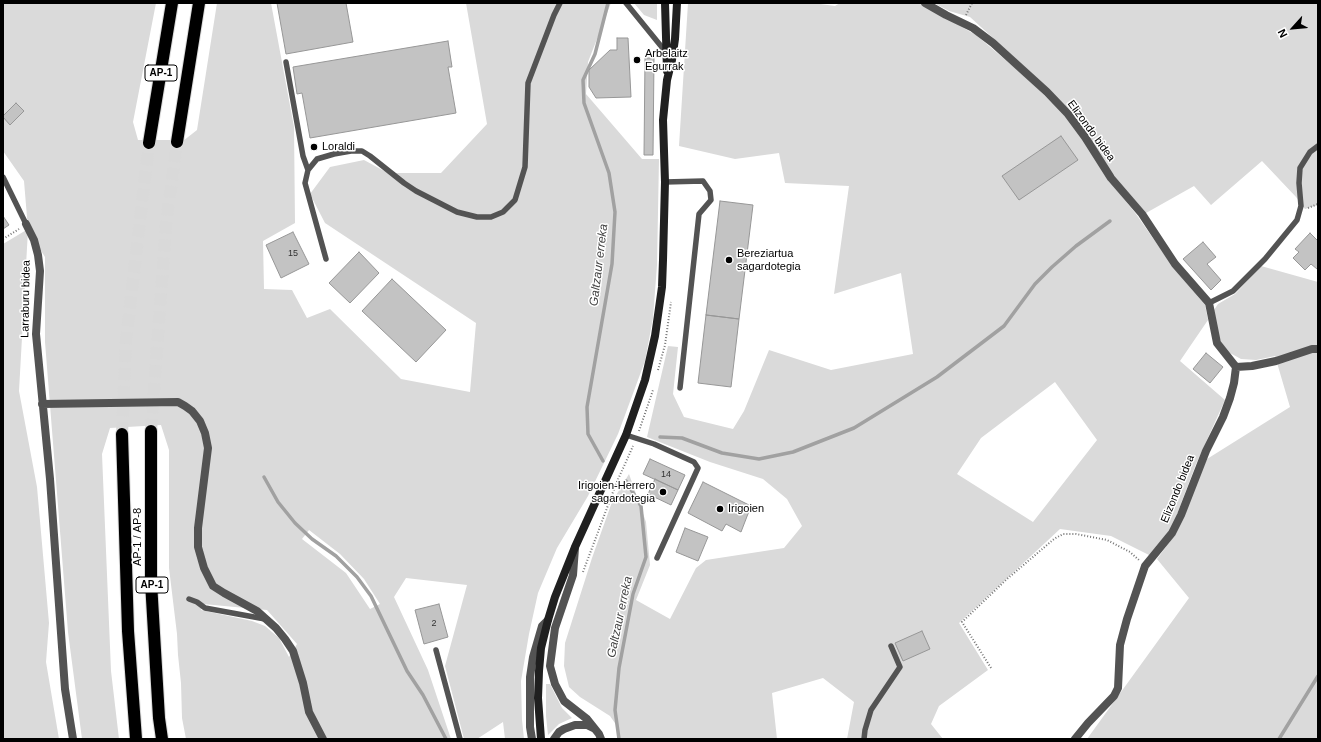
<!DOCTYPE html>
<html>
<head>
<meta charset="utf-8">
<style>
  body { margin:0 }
  #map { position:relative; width:1321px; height:742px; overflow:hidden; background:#fff; font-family:Helvetica,sans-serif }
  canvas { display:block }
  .frame { position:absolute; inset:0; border:4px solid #000; pointer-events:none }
  .north { position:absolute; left:1273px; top:8px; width:40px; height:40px; -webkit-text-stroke:3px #fff; paint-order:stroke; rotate:243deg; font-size:11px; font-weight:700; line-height:16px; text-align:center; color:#000 }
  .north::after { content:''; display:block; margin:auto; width:14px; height:18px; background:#000; clip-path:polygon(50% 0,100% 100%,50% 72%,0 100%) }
</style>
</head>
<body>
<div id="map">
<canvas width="1321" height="742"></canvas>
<div class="frame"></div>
<div class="north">N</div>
</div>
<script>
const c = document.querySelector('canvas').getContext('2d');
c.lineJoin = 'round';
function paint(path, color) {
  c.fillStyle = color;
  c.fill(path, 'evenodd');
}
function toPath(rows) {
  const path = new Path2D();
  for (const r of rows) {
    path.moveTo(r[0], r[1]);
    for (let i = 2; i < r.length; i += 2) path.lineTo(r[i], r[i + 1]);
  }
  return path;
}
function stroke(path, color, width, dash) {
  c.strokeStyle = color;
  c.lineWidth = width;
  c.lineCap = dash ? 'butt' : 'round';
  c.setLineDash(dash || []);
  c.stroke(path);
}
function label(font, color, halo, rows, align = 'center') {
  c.font = font + ' Helvetica,sans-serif';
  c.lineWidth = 3;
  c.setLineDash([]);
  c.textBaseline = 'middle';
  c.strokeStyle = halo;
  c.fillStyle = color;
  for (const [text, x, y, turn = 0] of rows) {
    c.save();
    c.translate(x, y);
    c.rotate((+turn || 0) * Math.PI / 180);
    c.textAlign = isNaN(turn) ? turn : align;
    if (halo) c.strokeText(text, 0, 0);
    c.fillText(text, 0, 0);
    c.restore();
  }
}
const green = toPath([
  [3,3,156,3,133,122,138,140,170,140,177,142,183,141,197,130,217,3,271,3,294,127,295,223,263,241,264,289,292,290,307,318,330,309,401,379,470,392,476,323,325,223,310,194,330,167,364,160,388,173,441,173,487,124,466,3,611,3,588,62,586,94,642,159,659,159,657,265,653,318,645,361,618,434,588,496,557,548,538,593,529,634,521,681,522,720,524,739,505,739,503,722,477,739,464,739,445,666,467,585,406,578,394,597,428,670,451,739,186,739,182,718,181,683,178,655,177,634,169,568,169,450,161,425,110,428,102,454,111,671,119,739,82,739,68,632,45,342,45,257,28,230,19,391,37,487,49,623,46,662,59,739,3,739,3,244,28,229,24,181,3,151],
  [309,530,340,554,364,579,380,604,370,609,346,573,302,539],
  [203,604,267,610,297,644,289,657,279,638,265,626,252,621,201,610],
  [634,3,657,3,657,20,644,15],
  [688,3,813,3,835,6,840,3,919,3,976,35,1021,73,1061,111,1079,134,1115,188,1136,214,1173,267,1205,305,1208,320,1180,361,1225,400,1196,464,1177,514,1168,532,1149,555,1111,536,1060,529,959,623,988,670,939,706,931,724,943,739,847,739,854,702,823,678,772,693,777,739,619,739,617,726,610,716,580,697,569,687,564,666,565,643,592,558,612,502,629,474,646,522,650,565,636,600,670,619,696,568,706,560,784,548,802,526,787,499,763,479,710,462,647,437,668,346,678,347,673,394,684,417,733,429,744,411,769,350,831,370,913,354,901,273,834,294,849,186,785,183,779,153,735,159,679,146],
  [1055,382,1097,440,1033,522,957,474,981,438],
  [934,3,1318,3,1318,205,1305,209,1296,197,1262,161,1211,205,1194,186,1146,213,1111,172,1050,90,970,17,949,11],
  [1261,266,1318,282,1318,739,1087,739,1189,598,1157,559,1174,536,1207,459,1290,407,1275,356,1256,360,1241,359,1230,353,1221,342,1218,333,1214,310,1218,304,1235,294],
  [546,684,550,684,562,708,572,718,559,724,548,735,546,716]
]);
const stream = toPath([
  [660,437,682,438,722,453,759,459,793,452,854,428,937,377,1004,326,1035,284,1052,267,1076,246,1110,221],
  [603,461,588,434,587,407,612,264,615,212,609,173,584,103,583,80,595,54,608,3],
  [264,477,278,502,295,523,312,539,336,556,357,577,371,596,407,671,423,695,446,739],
  [619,739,615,710,619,668,633,594,646,557,641,506,626,481],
  [1279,739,1318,676]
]);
const building = toPath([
  [277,3,346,3,353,42,286,54,277,3],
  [617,38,628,38,631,97,596,98,589,87,589,70,610,50,617,50,617,38],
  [448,41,452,67,448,67,456,113,310,138,302,93,297,94,293,67,448,41],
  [645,58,654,58,653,155,644,155,645,58],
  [16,103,24,111,10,125,3,117,3,116,16,103],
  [1061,136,1078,160,1019,200,1002,176,1061,136],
  [720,201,753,205,739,319,706,315,720,201],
  [3,216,9,225,3,229,3,216],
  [293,232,309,264,281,278,266,245,293,232],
  [1310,233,1318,241,1318,268,1317,269,1311,264,1305,270,1293,258,1299,252,1295,249,1310,233],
  [1203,242,1216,257,1207,264,1221,280,1211,290,1183,259,1203,242],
  [359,252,379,273,350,303,329,283,359,252],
  [392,279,446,330,416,362,362,311,392,279],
  [706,315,739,319,731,387,698,383,706,315],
  [1206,353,1223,367,1210,383,1193,369,1206,353],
  [650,459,685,475,678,490,643,474,650,459],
  [655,479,678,490,671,505,648,494,655,479],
  [703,482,751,506,741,532,726,524,722,531,688,513,703,482],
  [685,528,708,537,698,561,676,552,685,528],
  [439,604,448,637,424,644,415,610,439,604],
  [922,631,930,649,903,661,895,643,922,631]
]);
const motorwayTunnel = toPath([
  [151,431,166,225,177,142],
  [122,434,126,341,149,143]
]);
const path = toPath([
  [966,15,972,3],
  [1308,208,1318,204],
  [3,239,19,229],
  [658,370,665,345,671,302],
  [639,431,653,390],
  [583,572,616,484,633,446],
  [991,668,962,622,1007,579,1054,539,1063,534,1076,534,1107,540,1130,552,1139,560]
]);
const service = toPath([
  [626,3,665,51],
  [286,62,303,156,308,170],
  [3,177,26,224],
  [665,182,703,181,710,191,711,200,699,214,680,388],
  [326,259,305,183,308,170,317,159,334,154,351,151,362,151,370,156,404,183,416,191,457,212,477,217,491,217,503,212,515,200,525,167,528,83,554,15,560,3],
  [1209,303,1233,291,1265,259,1297,220,1301,206,1299,183,1300,168,1310,152,1318,146],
  [626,435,654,444,694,462,698,468,657,558],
  [189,599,197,602,205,608,265,619],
  [436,650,460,739],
  [864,739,865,730,871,710,900,667,891,646]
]);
const minor = toPath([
  [925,3,946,15,973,28,993,43,1047,92,1068,114,1085,137,1111,178,1142,214,1175,264,1209,303,1217,343,1236,367,1234,383,1230,398,1223,417,1206,451,1181,515,1172,533,1145,566,1127,619,1120,645,1118,688,1114,696,1088,723,1075,739],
  [26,224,34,240,38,255,40,271,36,334,50,479,65,689,73,739],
  [1236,367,1252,366,1276,361,1312,349,1318,349],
  [42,404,178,402,185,406,192,411,200,421,205,433,208,448,198,528,198,547,204,568,213,586,224,593,257,611,276,628,285,639,293,651,303,683,309,712,323,739]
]);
const tertiary = toPath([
  [575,548,573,575,555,628,550,666,555,684,564,701,587,719,599,734,601,739],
  [532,739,530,727,530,677,533,657,542,626,548,620],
  [554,739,559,732,564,729,575,725,587,725,593,728]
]);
const secondary = toPath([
  [665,3,667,71],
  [541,739,538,698,539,671,541,648,548,620,555,597,575,547,626,435,645,380,655,336,662,287,663,260,665,182,663,120,667,80,672,60,675,39,677,3]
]);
const motorway = toPath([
  [177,142,199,3],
  [149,143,172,3],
  [151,431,151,582,159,718,162,739],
  [122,434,128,631,136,739]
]);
const markers = [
  [637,60,4,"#000"],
  [314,147,4,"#000"],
  [729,260,4,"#000"],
  [663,492,4,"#000"],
  [720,509,4,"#000"]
];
const numberNames = [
  ["15",293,254],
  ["14",666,475],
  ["2",434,624]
];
const shields = [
  [161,73,32],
  [152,585,32]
];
const shieldNames = [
  ["AP-1",161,73],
  ["AP-1",152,585]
];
const poiNames = [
  ["Arbelaitz",645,54],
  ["Egurrak",645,67],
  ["Loraldi",322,147],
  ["Bereziartua",737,254],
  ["sagardotegia",737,267],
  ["Irigoien-Herrero",655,486,"right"],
  ["sagardotegia",655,499,"right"],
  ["Irigoien",728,509]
];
const streetNames = [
  ["Elizondo bidea",1091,131,54],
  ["Larraburu bidea",26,299,-89],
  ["Elizondo bidea",1178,489,-68],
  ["AP-1 / AP-8",138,537,-90]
];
const waterNames = [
  ["Galtzaur erreka",599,265,-83],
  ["Galtzaur erreka",620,617,-78]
];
paint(green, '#dadada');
stroke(stream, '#a1a1a1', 3.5);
paint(building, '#c3c3c3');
stroke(building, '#979797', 1);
stroke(motorwayTunnel, '#d9d9d9', 12, [12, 6]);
stroke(motorway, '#dbdbdb', 14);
stroke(path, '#757575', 2, [1, 2]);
stroke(service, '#535353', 5.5);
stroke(minor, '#535353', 8);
stroke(tertiary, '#535353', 8);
stroke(secondary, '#202020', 8);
stroke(motorway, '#000', 12);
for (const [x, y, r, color] of markers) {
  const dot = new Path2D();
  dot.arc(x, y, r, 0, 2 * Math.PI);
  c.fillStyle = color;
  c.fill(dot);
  stroke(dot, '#fff', 1.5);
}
label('9px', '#313131', null, numberNames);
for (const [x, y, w] of shields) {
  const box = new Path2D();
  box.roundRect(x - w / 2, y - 8, w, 16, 3);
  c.fillStyle = '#fff';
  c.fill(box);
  stroke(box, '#000', 1);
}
label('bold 10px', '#000', null, shieldNames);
label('11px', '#000', '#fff', poiNames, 'left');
label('11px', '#000', '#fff', streetNames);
label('italic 12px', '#424242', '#fff', waterNames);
</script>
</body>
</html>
